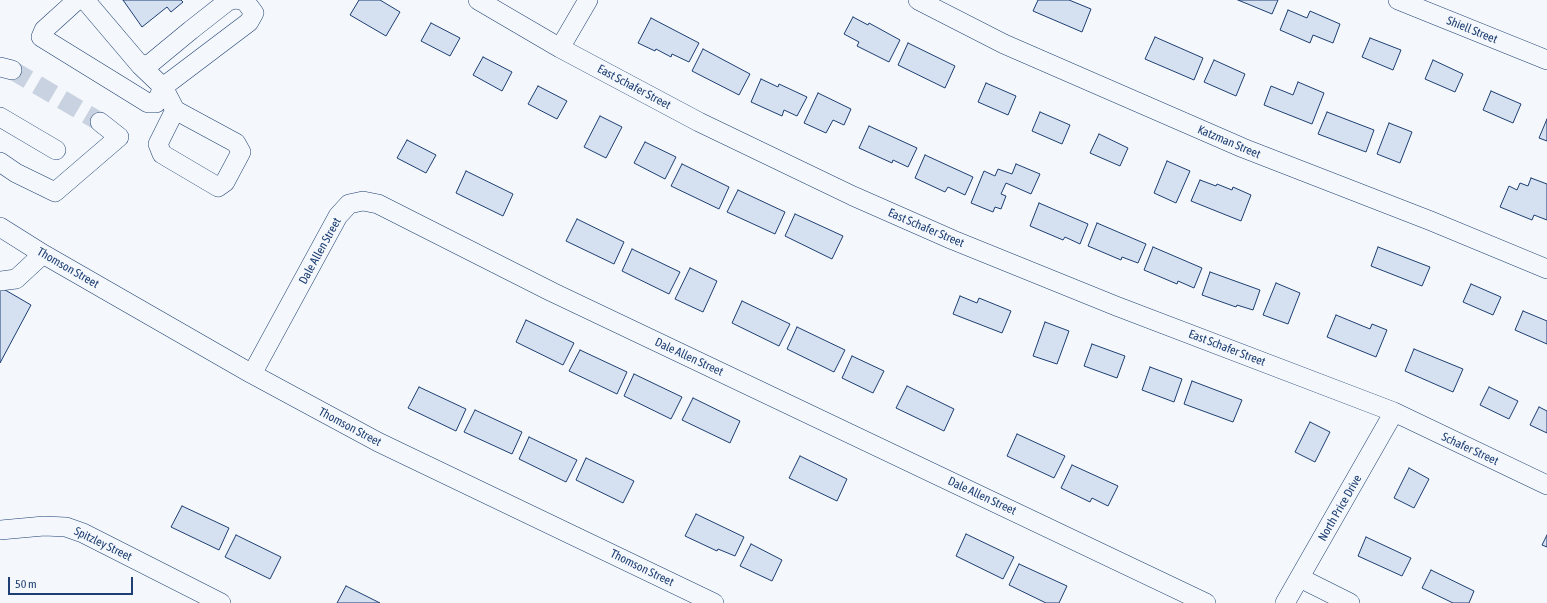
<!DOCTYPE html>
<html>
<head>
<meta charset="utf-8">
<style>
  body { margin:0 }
  #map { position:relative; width:1547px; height:603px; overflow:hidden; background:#f4f7fb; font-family:"Asap Condensed",sans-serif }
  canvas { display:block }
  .scale { position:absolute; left:8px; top:577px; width:125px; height:18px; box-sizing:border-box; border:2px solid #1d3f73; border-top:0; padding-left:5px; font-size:12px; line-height:14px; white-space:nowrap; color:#1d3f73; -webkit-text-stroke:3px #f4f7fb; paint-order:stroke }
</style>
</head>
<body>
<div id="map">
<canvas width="1547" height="603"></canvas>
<div class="scale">50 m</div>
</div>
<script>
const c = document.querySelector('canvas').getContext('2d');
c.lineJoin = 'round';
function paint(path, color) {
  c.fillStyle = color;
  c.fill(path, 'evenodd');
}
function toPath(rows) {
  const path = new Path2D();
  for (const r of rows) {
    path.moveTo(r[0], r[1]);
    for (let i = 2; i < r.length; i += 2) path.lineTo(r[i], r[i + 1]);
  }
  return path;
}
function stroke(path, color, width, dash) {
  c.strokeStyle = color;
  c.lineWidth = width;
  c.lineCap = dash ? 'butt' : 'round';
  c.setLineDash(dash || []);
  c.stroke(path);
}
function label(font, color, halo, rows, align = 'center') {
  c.font = font + ' "Asap Condensed",sans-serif';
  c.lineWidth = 3;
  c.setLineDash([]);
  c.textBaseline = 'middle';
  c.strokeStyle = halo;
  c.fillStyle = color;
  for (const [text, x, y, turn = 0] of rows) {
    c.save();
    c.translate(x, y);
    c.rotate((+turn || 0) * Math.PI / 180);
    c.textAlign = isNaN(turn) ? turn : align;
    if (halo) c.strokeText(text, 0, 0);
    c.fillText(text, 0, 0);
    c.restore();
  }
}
const building = toPath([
  [123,0,181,0,183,2,171,12,167,7,142,27,123,0],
  [359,0,380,0,400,12,386,36,350,15,359,0],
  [1038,0,1069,0,1091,9,1082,32,1033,11,1038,0],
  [1238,0,1278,0,1272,14,1238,0],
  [1288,10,1307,18,1310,11,1340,24,1333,43,1313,35,1310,43,1280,30,1288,10],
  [853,17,868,25,869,23,900,40,889,62,857,46,859,42,844,34,853,17],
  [651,18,699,43,689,62,672,54,671,57,656,49,655,51,638,43,651,18],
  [431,23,460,38,450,56,421,41,431,23],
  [1155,37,1203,58,1194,80,1145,59,1155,37],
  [1370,38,1401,50,1393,70,1362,57,1370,38],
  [908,43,955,66,945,88,898,65,908,43],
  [703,49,750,74,739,95,692,71,703,49],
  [483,57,512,72,502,91,473,75,483,57],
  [1214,60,1245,74,1236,96,1204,82,1214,60],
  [1433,60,1463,74,1455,92,1425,79,1433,60],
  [761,79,778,87,779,84,807,97,797,116,784,110,782,116,751,102,761,79],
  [1298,82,1324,93,1312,124,1264,105,1271,86,1293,95,1298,82],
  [986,83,1016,96,1008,115,978,102,986,83],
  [538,86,567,101,557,119,528,104,538,86],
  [1491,91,1521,104,1513,123,1483,110,1491,91],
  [818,93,851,109,844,125,833,120,826,133,804,123,818,93],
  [1040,112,1070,125,1062,144,1032,131,1040,112],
  [1327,112,1374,130,1366,152,1318,134,1327,112],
  [600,116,622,127,606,158,584,147,600,116],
  [1547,119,1547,141,1539,138,1547,119],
  [1389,123,1412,132,1400,163,1377,154,1389,123],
  [869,126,917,148,908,167,893,160,892,163,859,148,869,126],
  [1099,134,1128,148,1120,166,1090,153,1099,134],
  [407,140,436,155,426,173,397,158,407,140],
  [645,142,676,157,665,179,634,163,645,142],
  [925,155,973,177,965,195,948,187,945,192,915,178,925,155],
  [1167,161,1190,171,1176,203,1154,193,1167,161],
  [682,164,729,187,719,209,671,186,682,164],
  [1016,164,1040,174,1031,194,1006,183,1001,194,1006,196,1001,209,995,207,993,212,971,203,984,171,995,176,998,169,1012,174,1016,164],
  [466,171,513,194,503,216,456,193,466,171],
  [1531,178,1547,184,1547,220,1534,215,1532,220,1500,207,1509,186,1517,190,1520,183,1528,186,1531,178],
  [1200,180,1216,186,1217,184,1232,190,1233,187,1251,195,1241,221,1191,201,1200,180],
  [738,190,785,212,775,234,727,212,738,190],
  [1039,203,1088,224,1080,244,1065,237,1063,240,1030,226,1039,203],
  [795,214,843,236,832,259,785,236,795,214],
  [577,219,624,242,614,264,566,241,577,219],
  [1097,223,1146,244,1138,263,1122,257,1121,260,1088,246,1097,223],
  [1153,247,1202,268,1194,288,1178,281,1177,284,1144,270,1153,247],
  [1378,247,1430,267,1422,286,1371,266,1378,247],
  [632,249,680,272,669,294,622,271,632,249],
  [690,268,717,281,703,312,675,299,690,268],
  [1210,272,1260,290,1253,310,1237,305,1236,307,1202,295,1210,272],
  [1276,283,1300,293,1288,324,1263,315,1276,283],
  [1471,284,1501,297,1493,315,1463,302,1471,284],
  [0,287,31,305,0,363,0,287],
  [960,296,977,303,979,298,1011,311,1002,333,953,314,960,296],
  [742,301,790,324,779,346,732,323,742,301],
  [1523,311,1547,321,1547,344,1515,330,1523,311],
  [1336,315,1370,329,1372,324,1387,330,1376,357,1327,337,1336,315],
  [526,320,574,343,563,365,516,342,526,320],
  [1045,322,1069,331,1057,364,1033,356,1045,322],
  [797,327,845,350,834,372,787,349,797,327],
  [1092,344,1125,356,1117,378,1084,366,1092,344],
  [1414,349,1463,369,1453,392,1405,371,1414,349],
  [580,350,627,372,617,394,569,371,580,350],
  [852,356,884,371,873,393,842,378,852,356],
  [1150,367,1182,379,1174,402,1142,390,1150,367],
  [634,374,682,397,671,419,624,396,634,374],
  [1192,381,1242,400,1233,422,1184,404,1192,381],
  [907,386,954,409,944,431,896,408,907,386],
  [419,387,466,409,456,431,408,408,419,387],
  [1489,387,1518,401,1509,419,1480,405,1489,387],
  [693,398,740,421,730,443,682,420,693,398],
  [1539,407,1547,411,1547,433,1530,425,1539,407],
  [475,410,522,432,512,454,464,432,475,410],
  [1310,422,1330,432,1315,462,1295,452,1310,422],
  [1017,434,1065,456,1054,478,1007,456,1017,434],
  [529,437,577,460,566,482,519,459,529,437],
  [800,456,847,479,837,501,789,478,800,456],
  [586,458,634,481,623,503,576,480,586,458],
  [1072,465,1118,486,1108,506,1092,498,1090,502,1061,488,1072,465],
  [1409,468,1429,479,1414,508,1394,498,1409,468],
  [182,506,229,528,219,550,171,527,182,506],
  [696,514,744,537,735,556,718,549,717,551,685,536,696,514],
  [966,534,1014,557,1003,579,956,556,966,534],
  [236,535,281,557,270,579,225,557,236,535],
  [1547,535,1547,547,1542,545,1547,535],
  [1366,537,1411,558,1402,576,1358,556,1366,537],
  [751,544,782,560,772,581,740,566,751,544],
  [1019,564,1067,586,1059,603,1046,603,1009,585,1019,564],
  [1431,570,1474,591,1469,603,1453,603,1422,588,1431,570],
  [346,586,380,603,337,603,346,586]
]);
const minorTunnel = toPath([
  [12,70,100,122]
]);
const minor = toPath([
  [77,0,44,30,41,37,148,103,156,103,163,87],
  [85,0,141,66,163,87,249,22,254,13,245,1,239,0],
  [478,0,560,48,699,122,853,196,953,240,1116,306,1394,412,1547,485],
  [918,0,1004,44,1243,148,1431,221,1547,269],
  [1398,0,1547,60],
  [560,48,588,0],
  [141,66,151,63,191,30,228,1,232,0],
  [0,67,12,70],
  [163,87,175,110,236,143,241,152,225,182,218,187,162,154,158,144,175,110],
  [0,117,56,150],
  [0,162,16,173,55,192,119,137,100,122],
  [0,227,43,254,252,374,378,442,714,603],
  [0,281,16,279,43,254],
  [252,374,338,216,349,204,363,201,378,204,552,292,1206,603],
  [0,530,44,526,66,527,83,533,221,603],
  [1300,578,1350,603],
  [1285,603,1394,412]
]);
const streetNames = [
  ["Shiell Street",1472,30,22],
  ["East Schafer Street",634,87,28],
  ["Katzman Street",1229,142,23],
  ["East Schafer Street",926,228,23],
  ["Dale Allen Street",320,251,-61],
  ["Thomson Street",68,268,30],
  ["East Schafer Street",1227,348,21],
  ["Dale Allen Street",689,357,25],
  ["Thomson Street",350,427,28],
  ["Schafer Street",1470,449,25],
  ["Dale Allen Street",982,496,25],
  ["North Price Drive",1340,508,-60],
  ["Spitzley Street",103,544,26],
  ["Thomson Street",642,568,26]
];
paint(building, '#d5e0f0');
stroke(building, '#1d3f73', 1);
stroke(minorTunnel, '#c9d2e0', 19, [19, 10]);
stroke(minor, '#1d3f73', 20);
stroke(minor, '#f4f7fb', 19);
label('12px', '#1d3f73', '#f4f7fb', streetNames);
</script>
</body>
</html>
